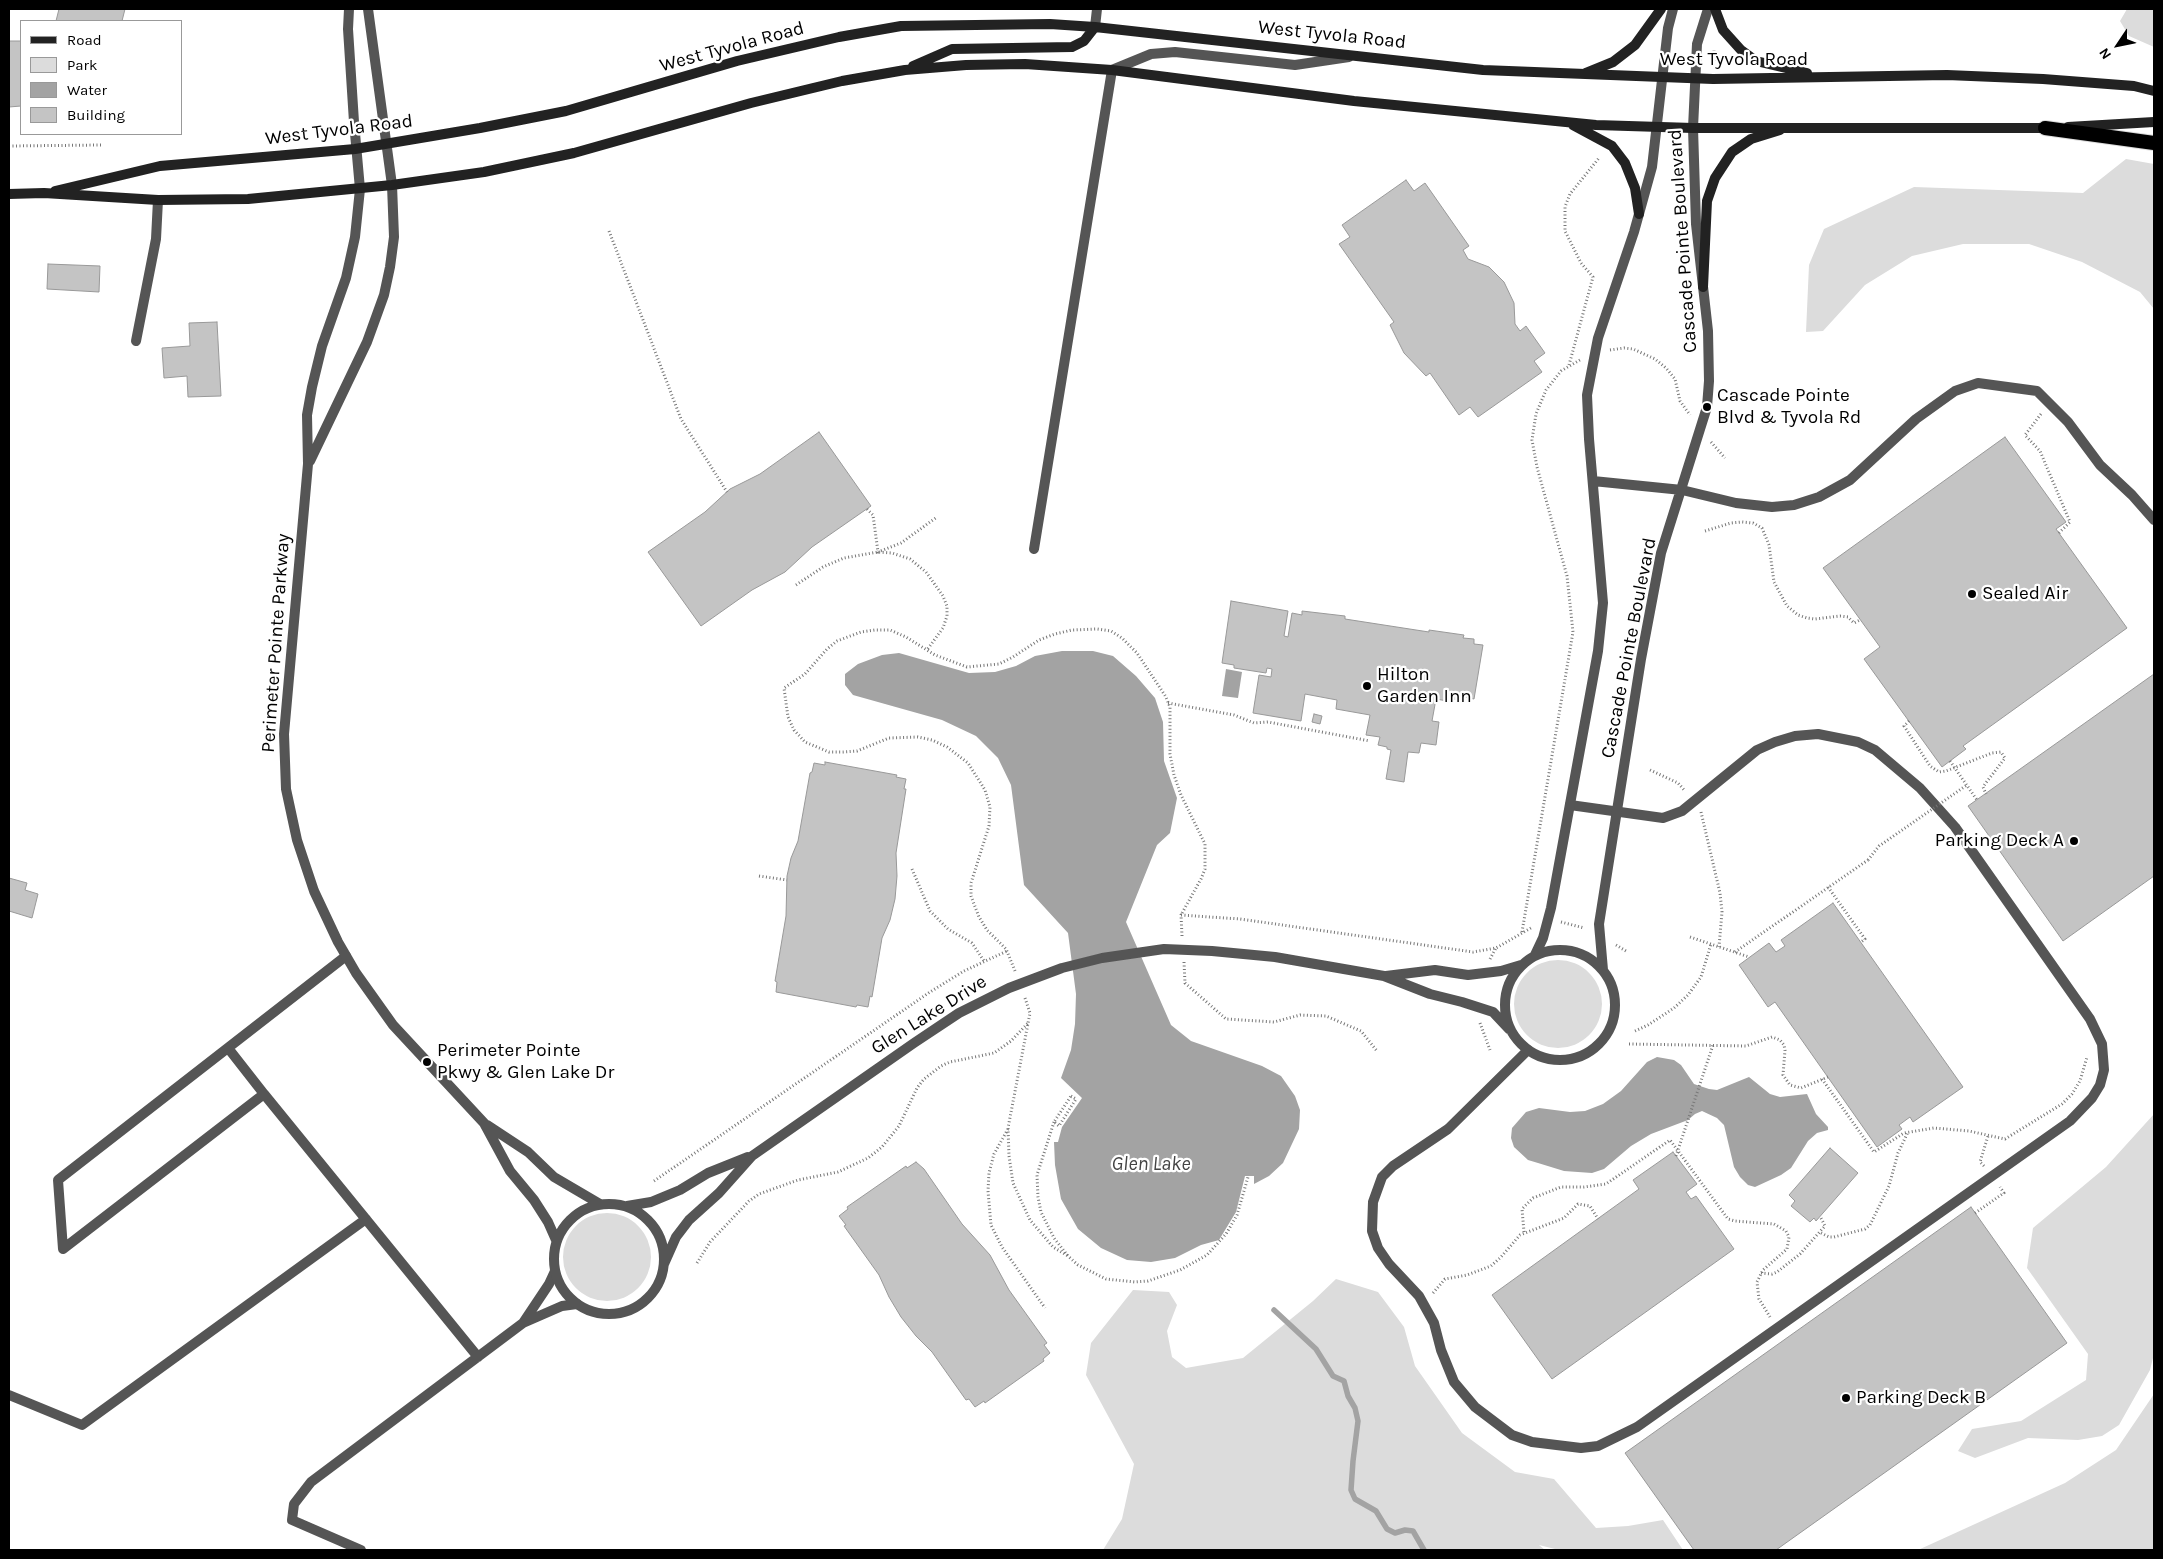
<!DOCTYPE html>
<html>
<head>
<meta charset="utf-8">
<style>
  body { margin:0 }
  #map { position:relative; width:2163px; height:1559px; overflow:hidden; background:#fff; font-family:Karla,sans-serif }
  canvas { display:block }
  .frame { position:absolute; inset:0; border:10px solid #000; pointer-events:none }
  .legend { position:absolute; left:20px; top:20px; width:162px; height:115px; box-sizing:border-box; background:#fff; border:1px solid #999; margin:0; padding:6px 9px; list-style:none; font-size:15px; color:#000 }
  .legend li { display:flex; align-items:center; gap:10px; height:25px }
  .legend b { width:25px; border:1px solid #999 }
  .north { position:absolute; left:2093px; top:20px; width:50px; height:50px; -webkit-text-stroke:4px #fff; paint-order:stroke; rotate:236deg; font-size:14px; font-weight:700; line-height:20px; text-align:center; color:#000 }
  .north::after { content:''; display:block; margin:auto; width:18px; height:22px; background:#000; clip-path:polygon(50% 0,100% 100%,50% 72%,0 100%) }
</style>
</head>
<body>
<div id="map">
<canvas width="2163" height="1559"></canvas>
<div class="frame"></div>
<ul class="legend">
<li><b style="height:6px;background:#222"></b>Road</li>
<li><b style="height:14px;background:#dcdcdc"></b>Park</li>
<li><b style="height:14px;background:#a3a3a3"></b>Water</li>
<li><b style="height:14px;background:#c4c4c4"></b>Building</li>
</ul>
<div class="north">N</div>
</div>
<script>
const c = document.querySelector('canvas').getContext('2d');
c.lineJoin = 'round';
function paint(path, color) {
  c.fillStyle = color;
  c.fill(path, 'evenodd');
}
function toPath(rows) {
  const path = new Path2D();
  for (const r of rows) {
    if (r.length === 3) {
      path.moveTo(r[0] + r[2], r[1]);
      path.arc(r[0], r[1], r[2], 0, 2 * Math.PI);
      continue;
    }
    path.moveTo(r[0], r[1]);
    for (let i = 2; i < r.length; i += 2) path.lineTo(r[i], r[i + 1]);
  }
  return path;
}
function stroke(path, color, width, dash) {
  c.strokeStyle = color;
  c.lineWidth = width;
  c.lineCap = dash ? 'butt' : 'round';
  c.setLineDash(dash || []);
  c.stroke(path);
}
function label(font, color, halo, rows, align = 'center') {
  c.font = font + ' Karla,sans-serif';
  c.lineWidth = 4.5;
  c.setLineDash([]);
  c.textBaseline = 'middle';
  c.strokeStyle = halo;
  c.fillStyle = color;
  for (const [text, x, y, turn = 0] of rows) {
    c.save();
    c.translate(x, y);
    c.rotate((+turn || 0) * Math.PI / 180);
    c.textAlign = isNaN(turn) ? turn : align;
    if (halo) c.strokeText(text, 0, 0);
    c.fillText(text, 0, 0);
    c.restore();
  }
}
const green = toPath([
  [2127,9,2154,9,2154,47,2129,36,2120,21],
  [2126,159,2154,164,2154,309,2140,292,2082,262,2029,244,1963,244,1912,256,1865,285,1823,331,1806,332,1809,265,1824,229,1914,187,2083,193],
  [1558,1004,44],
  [2154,1114,2154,1354,2150,1370,2119,1425,2102,1436,2078,1440,2028,1438,1975,1458,1958,1451,1972,1429,2021,1421,2086,1380,2088,1354,2027,1268,2033,1228,2106,1167],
  [607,1257,44],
  [1336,1279,1378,1292,1404,1327,1415,1366,1462,1433,1515,1472,1554,1479,1596,1528,1628,1526,1663,1520,1683,1550,1559,1550,1539,1545,1545,1550,1103,1550,1122,1519,1134,1464,1086,1375,1091,1343,1133,1290,1169,1292,1177,1305,1167,1331,1172,1357,1186,1368,1243,1358,1313,1301],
  [2154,1394,2154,1550,1918,1550,2065,1483,2116,1450]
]);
const water = toPath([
  [1062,651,1093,651,1113,656,1136,676,1155,698,1163,722,1164,761,1177,798,1170,833,1157,845,1126,922,1171,1025,1191,1041,1262,1066,1281,1076,1295,1096,1300,1110,1299,1129,1283,1163,1269,1176,1254,1184,1254,1176,1245,1176,1236,1212,1219,1240,1201,1245,1175,1258,1151,1262,1127,1260,1101,1248,1078,1229,1061,1199,1055,1165,1054,1142,1058,1142,1062,1127,1082,1098,1061,1078,1071,1050,1075,1024,1076,994,1068,933,1024,885,1011,785,998,758,976,736,942,720,853,695,845,685,845,674,858,664,882,655,899,653,969,673,995,672,1016,666,1035,656],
  [1226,669,1242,672,1238,698,1222,696],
  [1657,1057,1674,1060,1681,1065,1694,1084,1709,1089,1717,1090,1749,1077,1770,1094,1780,1097,1807,1094,1816,1114,1828,1127,1828,1130,1817,1133,1808,1141,1791,1168,1781,1175,1755,1187,1748,1185,1740,1177,1734,1167,1724,1125,1717,1118,1702,1111,1695,1114,1688,1120,1651,1134,1631,1146,1604,1169,1592,1173,1564,1171,1538,1163,1528,1160,1514,1147,1511,1138,1512,1128,1526,1112,1539,1108,1570,1112,1585,1111,1603,1104,1621,1091,1647,1062]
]);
const stream = toPath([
  [1274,1310,1316,1349,1333,1376,1344,1381,1348,1396,1355,1408,1358,1421,1353,1461,1351,1490,1355,1499,1376,1511,1387,1529,1395,1533,1405,1530,1413,1531,1424,1550]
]);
const building = toPath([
  [59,9,125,9,122,21,56,21,59,9],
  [9,41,21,41,21,106,9,107,9,41],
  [1406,180,1414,191,1425,183,1469,246,1463,250,1468,259,1489,267,1504,282,1514,303,1515,324,1520,331,1526,326,1545,353,1534,361,1542,372,1478,417,1470,407,1459,415,1430,373,1426,376,1404,353,1390,325,1394,322,1339,244,1350,237,1342,225,1406,180],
  [48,264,100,266,99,292,47,289,48,264],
  [217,322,221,396,188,397,187,376,164,378,162,348,190,346,189,323,217,322],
  [819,432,871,506,812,547,785,572,752,590,701,626,648,552,705,512,730,489,760,474,819,432],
  [2005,437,2066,522,2056,529,2127,628,1963,746,1966,749,1942,767,1864,659,1880,647,1823,568,2005,437],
  [1231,601,1288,611,1284,636,1288,637,1292,613,1302,615,1302,611,1345,616,1345,619,1429,632,1429,630,1464,635,1463,638,1474,639,1474,644,1483,645,1474,699,1464,697,1463,700,1454,699,1453,702,1436,699,1432,721,1439,722,1436,745,1421,743,1419,753,1408,752,1404,782,1386,779,1391,750,1387,749,1387,747,1378,745,1380,737,1366,735,1370,715,1336,709,1337,700,1305,694,1301,721,1253,713,1259,675,1271,677,1272,669,1267,668,1266,673,1234,668,1234,665,1222,663,1231,601],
  [2154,674,2154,876,2063,941,1968,806,2154,674],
  [1314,714,1322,716,1320,724,1312,722,1314,714],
  [825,762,897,775,896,777,906,779,904,789,906,789,896,853,897,876,895,899,890,920,882,938,872,997,870,996,868,1007,857,1005,856,1007,776,992,777,982,775,981,786,916,787,876,791,858,798,841,810,773,812,772,814,763,825,765,825,762],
  [9,878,27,883,25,890,38,894,32,918,9,911,9,878],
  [1833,903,1963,1087,1913,1122,1910,1117,1899,1125,1902,1129,1877,1147,1775,1002,1768,1007,1739,965,1769,943,1776,952,1785,946,1781,940,1833,903],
  [1830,1148,1858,1173,1816,1221,1814,1218,1810,1222,1791,1206,1795,1201,1789,1195,1830,1148],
  [1673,1152,1697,1184,1686,1192,1691,1199,1696,1196,1734,1249,1552,1379,1492,1295,1639,1189,1633,1180,1673,1152],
  [916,1162,924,1169,962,1224,990,1255,1009,1290,1047,1343,1044,1345,1050,1353,1043,1359,1044,1361,985,1403,984,1401,975,1407,969,1399,966,1400,932,1352,916,1336,901,1317,889,1297,879,1275,844,1226,846,1225,839,1216,848,1209,847,1207,906,1166,907,1168,916,1162],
  [1971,1207,2067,1343,1776,1550,1694,1550,1625,1453,1971,1207]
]);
const path = toPath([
  [1714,61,1714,50],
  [9,146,101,145],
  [609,231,681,419,727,492],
  [1610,350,1624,348,1633,349,1655,359,1666,368,1675,379,1680,401,1690,415],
  [1569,365,1593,277,1581,263,1565,231,1565,207,1570,194,1599,158],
  [2041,414,2025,435,2040,451,2070,522,2059,533],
  [1711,442,1725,458],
  [867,509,873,515,878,552,901,543,937,517],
  [1705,531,1731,523,1742,522,1753,523,1762,528,1769,545,1774,582,1787,606,1798,615,1807,618,1815,619,1840,616,1848,617,1854,623,1860,620],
  [796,585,823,567,844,558,878,552,892,553,910,559,926,572,943,596,947,606,947,616,943,628,927,650],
  [1168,703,1234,715,1254,723,1268,722,1370,741],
  [1909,721,1904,726,1930,766,1939,772,1946,771,1992,753,2001,752,2005,758,1985,784,1983,787,1986,794],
  [1650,770,1678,783,1685,791],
  [1701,812,1720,893,1722,912,1719,947],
  [912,869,930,911,948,929,972,943,984,961],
  [759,876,787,880],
  [1828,887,1865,939,1861,942],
  [1561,922,1584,928],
  [1522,932,1573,632,1567,576,1537,467,1532,440,1536,414,1546,390,1561,371,1580,360],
  [1182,936,1181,915,1240,919,1473,952,1496,948,1531,928],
  [1690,937,1749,957],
  [1616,945,1626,951],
  [1735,952,1868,860],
  [1490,959,1496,948],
  [1184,962,1185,983,1226,1019,1274,1022,1300,1015,1326,1016,1361,1031,1377,1051],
  [1015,971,1006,949,987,930,979,917,971,896,971,883,989,826,990,807,985,790,968,763,947,747,932,740,918,737,889,738,857,751,843,752,829,752,805,742,794,730,788,717,784,688,805,674,827,649,837,641,861,632,875,630,890,630,906,637,935,655,967,667,999,664,1013,657,1039,640,1055,634,1072,630,1097,629,1111,631,1122,638,1137,653,1166,697,1170,707,1170,754,1174,775,1181,795,1205,844,1205,869,1201,879,1181,915],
  [1025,998,1030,1013,1008,1128,1009,1156,1013,1183,1030,1220,1053,1247,1068,1256],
  [1480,1023,1490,1050],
  [1635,1031,1648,1025,1674,1008,1688,995,1701,977,1711,944],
  [1629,1044,1746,1046,1772,1037,1780,1040,1784,1045,1785,1050,1783,1075,1790,1085,1801,1088,1828,1077],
  [1822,1079,1874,1152,1904,1133,1934,1128,1969,1131,2005,1139,2062,1104,2072,1094,2080,1081,2087,1057],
  [1071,1096,1076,1099,1059,1126,1054,1122,1071,1096],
  [1054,1122,1037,1175,1038,1197,1041,1212,1054,1238,1068,1256,1078,1265,1106,1279,1135,1282,1148,1281,1180,1270,1207,1255,1226,1234,1237,1215,1248,1177],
  [1008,1129,994,1154,989,1173,988,1191,991,1225,1002,1247,1045,1308],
  [1676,1156,1713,1045],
  [1984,1166,1980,1162,1988,1136],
  [654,1181,930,992,964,971,1007,951],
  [1975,1213,2004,1193,2000,1187],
  [1524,1232,1522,1209,1533,1198,1561,1187,1584,1187,1606,1184,1670,1140,1728,1219,1735,1221,1774,1224,1786,1231,1789,1237,1787,1249,1763,1270,1757,1282,1759,1299,1770,1317],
  [1821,1233,1829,1237,1834,1237,1865,1229,1870,1225,1889,1186,1898,1153,1908,1132],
  [697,1263,710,1242,749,1201,759,1194,798,1180,838,1172,868,1158,882,1147,899,1126,917,1088,924,1079,941,1066,950,1062,994,1053,1011,1041,1029,1022],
  [1761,1273,1772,1274,1777,1272,1800,1254,1825,1226,1820,1216],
  [1433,1293,1445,1279,1467,1275,1491,1266,1501,1257,1520,1235,1564,1218,1578,1204,1590,1206,1598,1219]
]);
const service = toPath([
  [136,341,156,239,158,200],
  [1682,490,1736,503,1772,507,1794,505,1819,497,1850,480,1916,419,1955,391,1978,383,2037,391,2068,422,2100,465,2132,495,2154,520],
  [1034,549,1112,70,1151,54,1175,52,1295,65,1349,57],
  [346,956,58,1180,63,1249,264,1094,478,1357],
  [228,1048,264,1094],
  [1528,1050,1448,1129,1393,1166,1382,1177,1373,1202,1372,1231,1378,1248,1389,1264,1419,1296,1434,1323,1441,1350,1454,1382,1475,1407,1512,1435,1532,1442,1581,1448,1598,1446,1637,1427,2070,1121,2092,1098,2100,1085,2104,1070,2102,1044,2090,1019,1955,827,1920,788,1875,750,1858,742,1818,734,1795,736,1775,742,1757,750,1682,811,1663,818,1570,805],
  [523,1323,549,1284,555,1271],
  [9,1395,82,1425,366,1219],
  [361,1550,292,1520,294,1504,311,1482,523,1323,562,1306,577,1304]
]);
const minor = toPath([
  [349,9,348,29,354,122,360,189,355,237,346,278,322,346,312,387,307,415,308,464,284,734,286,789,297,840,314,891,338,942,356,973,393,1025,484,1123,510,1171,534,1200,548,1222,556,1240],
  [1095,27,1097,9],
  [310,461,367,342,384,295,390,267,394,237,392,185,368,9],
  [1593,481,1682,490],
  [1560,1005,55],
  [1535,955,1543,938,1551,908,1598,651,1603,603,1589,439,1587,395,1598,338,1634,232,1652,167,1668,28,1673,9],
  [1603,970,1599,924,1641,659,1661,553,1707,407,1709,381,1708,331,1696,224,1693,128,1697,44,1708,9],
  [1386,976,1435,970,1468,975,1501,971,1521,965],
  [487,1125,528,1152,554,1177,600,1204],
  [609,1259,55],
  [627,1206,651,1202,680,1190,708,1173,748,1157],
  [664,1264,676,1237,689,1220,719,1193,752,1156,914,1043,959,1013,1009,988,1062,968,1102,958,1164,949,1212,951,1275,957,1384,976,1430,994,1462,1002,1493,1012,1509,1029]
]);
const secondary = toPath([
  [1715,9,1723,30,1741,50,1756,61,1807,73],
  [913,66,952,49,1072,47,1084,41,1095,27],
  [1586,73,1613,62,1635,45,1661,9],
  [1573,125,1612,146,1625,163,1635,188,1639,214],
  [2068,127,2154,122],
  [55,191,160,166,355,149,480,128,566,111,737,61,839,37,901,26,1050,24,1095,27,1483,70,1713,79,1947,75,2043,79,2134,86,2154,91],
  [9,194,44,193,158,200,248,199,392,185,484,172,574,153,751,103,842,81,905,70,966,65,1025,64,1112,70,1354,101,1596,125,1693,128,2051,128],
  [1703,287,1707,201,1715,178,1732,152,1751,139,1780,130]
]);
const trunk = toPath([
  [2045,128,2154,143]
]);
const pathBridge = toPath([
  [1950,761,1977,800],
  [1868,860,1879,846,1967,785]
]);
const markers = [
  [1707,407,5,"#000"],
  [1972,594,5,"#000"],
  [1367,686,5,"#000"],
  [2074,841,5,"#000"],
  [427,1062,5,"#000"],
  [1846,1398,5,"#000"]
];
const streetNames = [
  ["West Tyvola Road",1332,35,6],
  ["West Tyvola Road",732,47,-15],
  ["West Tyvola Road",1734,60],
  ["West Tyvola Road",339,130,-7],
  ["Cascade Pointe Boulevard",1683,241,-94],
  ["Perimeter Pointe Parkway",276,643,-86],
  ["Cascade Pointe Boulevard",1629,648,-79],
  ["Glen Lake Drive",929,1015,-32]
];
const poiNames = [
  ["Cascade Pointe",1717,396],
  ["Blvd & Tyvola Rd",1717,418],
  ["Sealed Air",1982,594],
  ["Hilton",1377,675],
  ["Garden Inn",1377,697],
  ["Parking Deck A",2064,841,"right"],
  ["Perimeter Pointe",437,1051],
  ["Pkwy & Glen Lake Dr",437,1073],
  ["Parking Deck B",1856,1398]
];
const waterNames = [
  ["Glen Lake",1151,1164]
];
paint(green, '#dcdcdc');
paint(water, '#a3a3a3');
stroke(stream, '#a3a3a3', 5.5);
paint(building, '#c4c4c4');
stroke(building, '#999', 1);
stroke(trunk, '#dbdbdb', 16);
stroke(path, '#777', 3, [1, 2.5]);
stroke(service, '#555', 10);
stroke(minor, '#555', 10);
stroke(secondary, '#222', 10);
stroke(trunk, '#000', 14);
stroke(pathBridge, '#777', 3, [1, 2.5]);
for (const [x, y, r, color] of markers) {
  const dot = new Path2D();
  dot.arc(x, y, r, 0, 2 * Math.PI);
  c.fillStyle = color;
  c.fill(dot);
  stroke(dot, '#fff', 2);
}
label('19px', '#000', '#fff', streetNames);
label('19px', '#000', '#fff', poiNames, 'left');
label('italic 20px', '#444', '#fff', waterNames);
</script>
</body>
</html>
